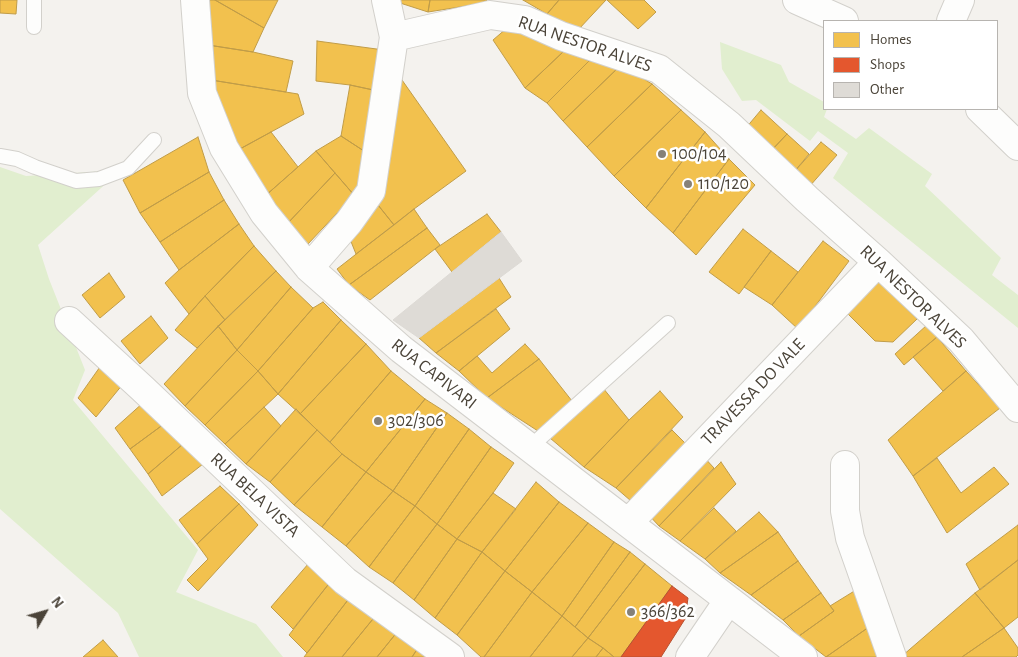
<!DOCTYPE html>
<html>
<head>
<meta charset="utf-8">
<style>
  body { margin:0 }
  #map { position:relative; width:1018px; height:657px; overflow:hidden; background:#f4f2ee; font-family:"Alegreya Sans",sans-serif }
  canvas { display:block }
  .legend { position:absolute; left:823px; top:20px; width:175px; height:90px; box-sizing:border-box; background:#fff; border:1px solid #b7b4b0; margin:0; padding:6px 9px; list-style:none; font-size:15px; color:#4b4439 }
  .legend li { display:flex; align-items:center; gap:10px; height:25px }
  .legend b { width:25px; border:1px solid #b7b4b0 }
  .north { position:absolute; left:20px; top:587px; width:50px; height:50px; -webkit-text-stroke:4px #fff; paint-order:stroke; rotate:52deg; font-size:14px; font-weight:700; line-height:20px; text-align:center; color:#4b4439 }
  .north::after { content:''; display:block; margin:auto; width:18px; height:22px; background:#4b4439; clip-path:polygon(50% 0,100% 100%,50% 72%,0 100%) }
</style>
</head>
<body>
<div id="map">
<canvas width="1018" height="657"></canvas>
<ul class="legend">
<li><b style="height:14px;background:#f2c14e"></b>Homes</li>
<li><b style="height:14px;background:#e4572e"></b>Shops</li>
<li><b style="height:14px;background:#dedbd6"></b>Other</li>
</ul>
<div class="north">N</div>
</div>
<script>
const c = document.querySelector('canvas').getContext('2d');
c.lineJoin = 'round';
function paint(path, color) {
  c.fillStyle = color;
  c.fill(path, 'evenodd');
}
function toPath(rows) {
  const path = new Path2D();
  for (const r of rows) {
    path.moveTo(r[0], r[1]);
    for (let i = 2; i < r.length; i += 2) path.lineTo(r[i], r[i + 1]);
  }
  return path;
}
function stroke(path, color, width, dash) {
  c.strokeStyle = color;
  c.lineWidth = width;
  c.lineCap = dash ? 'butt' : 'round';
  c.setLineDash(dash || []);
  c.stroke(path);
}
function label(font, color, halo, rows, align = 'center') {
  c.font = font + ' "Alegreya Sans",sans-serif';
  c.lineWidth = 5;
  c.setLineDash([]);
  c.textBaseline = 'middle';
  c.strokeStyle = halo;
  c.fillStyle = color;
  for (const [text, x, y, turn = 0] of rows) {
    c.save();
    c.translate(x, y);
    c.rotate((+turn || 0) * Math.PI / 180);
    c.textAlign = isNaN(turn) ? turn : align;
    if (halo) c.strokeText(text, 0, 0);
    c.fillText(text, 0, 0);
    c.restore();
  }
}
const green = toPath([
  [720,42,781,65,789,82,824,102,824,109,827,109,824,117,856,139,869,128,932,174,925,186,1001,258,992,275,1018,295,1018,328,833,178,848,153,818,131,810,141,756,100,742,101,722,69],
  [0,167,26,176,121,170,38,245,49,279,85,370,73,400,198,550,176,592,256,624,283,657,139,657,118,613,0,509]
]);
const homes = toPath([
  [0,0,17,0,16,14,0,13,0,0],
  [202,0,215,0,264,28,253,52,208,45,202,0],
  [215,0,278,0,264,28,215,0],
  [397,0,430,0,428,12,397,2,397,0],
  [430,0,487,0,485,3,428,12,430,0],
  [523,0,559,0,547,14,523,0],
  [559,0,606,0,578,30,547,14,559,0],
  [607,0,644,0,656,12,638,29,607,0],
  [514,22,528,36,536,31,564,51,525,88,493,40,514,22],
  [317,41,384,50,378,91,350,85,316,81,317,41],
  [208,45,253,52,293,61,286,92,211,80,208,45],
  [564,51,589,61,547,103,525,88,564,51],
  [589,61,621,65,563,121,547,103,589,61],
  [621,65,652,84,587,147,563,121,621,65],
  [211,80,298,94,304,114,238,150,211,80],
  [402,80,466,171,414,209,394,225,374,200,402,80],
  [652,84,681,110,614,176,587,147,652,84],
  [350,85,378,91,367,153,341,136,350,85],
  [681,110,705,132,646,208,614,176,681,110],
  [761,110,787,134,770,152,745,129,761,110],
  [271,132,298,167,265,196,238,150,271,132],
  [705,132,729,159,673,233,646,208,705,132],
  [787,134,809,154,794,172,770,152,787,134],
  [341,136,367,153,365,173,354,195,316,151,341,136],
  [198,137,209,172,140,213,123,180,198,137],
  [821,142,837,155,809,187,794,172,821,142],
  [316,151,335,173,287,224,265,196,316,151],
  [729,159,755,185,696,255,673,233,729,159],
  [209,172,224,200,160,242,140,213,209,172],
  [335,173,354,195,308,244,287,224,335,173],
  [224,200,239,224,179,270,160,242,224,200],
  [374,200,394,225,356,254,348,234,374,200],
  [414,209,427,228,349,285,337,269,414,209],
  [487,214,501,232,452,272,435,249,487,214],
  [239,224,254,246,205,296,189,314,165,283,179,270,239,224],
  [427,228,440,245,370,300,349,285,427,228],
  [743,229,771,251,739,294,709,272,743,229],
  [823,241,849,261,798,329,772,305,823,241],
  [254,246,276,271,225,320,205,296,254,246],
  [771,251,798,272,772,305,744,287,771,251],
  [276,271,291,287,237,350,218,326,276,271],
  [109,273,125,297,100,318,82,295,109,273],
  [874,277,917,319,893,342,875,341,844,310,874,277],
  [499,278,511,297,436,353,419,338,499,278],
  [291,287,313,308,258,371,237,350,291,287],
  [205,296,225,320,197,348,175,330,205,296],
  [323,302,341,320,278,394,258,371,313,308,323,302],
  [496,309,510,329,459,371,436,353,496,309],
  [151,316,168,338,140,364,121,341,151,316],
  [341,320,366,344,300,414,278,394,341,320],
  [927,325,937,337,904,365,895,354,927,325],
  [218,326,237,350,185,406,164,384,218,326],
  [937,337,966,371,943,391,913,357,937,337],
  [366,344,391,371,330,442,300,414,366,344],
  [525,344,539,359,487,398,459,371,477,356,492,373,525,344],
  [237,350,258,371,205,425,185,406,237,350],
  [539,359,572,401,538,431,487,398,539,359],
  [102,364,123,384,96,417,78,398,102,364],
  [258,371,278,394,225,444,205,425,258,371],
  [391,371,425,399,366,472,342,454,330,442,391,371],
  [966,371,1000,408,913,476,888,440,966,371],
  [603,388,629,420,584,467,550,438,603,388],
  [660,391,683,417,616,488,584,467,629,420,660,391],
  [425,399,447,413,393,491,366,472,425,399],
  [144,402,164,424,130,449,115,428,144,402],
  [264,407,281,426,246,464,225,444,264,407],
  [296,409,317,430,270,482,246,464,296,409],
  [447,413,469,429,415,506,393,491,447,413],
  [164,424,183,444,148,474,130,449,164,424],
  [469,429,491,447,437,524,415,506,469,429],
  [317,430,342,454,294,505,270,482,317,430],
  [672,430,690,448,638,507,616,488,672,430],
  [183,444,203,464,162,496,148,474,183,444],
  [491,447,514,463,493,493,457,539,437,524,491,447],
  [342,454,366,472,322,527,294,505,342,454],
  [702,455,714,468,659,526,647,513,702,455],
  [937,458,961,493,994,467,1009,484,947,533,913,476,937,458],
  [721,462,736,484,680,541,659,526,721,462],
  [366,472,393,491,346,546,322,527,366,472],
  [536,482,559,502,505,571,482,552,536,482],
  [220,486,239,504,197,544,179,520,220,486],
  [393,491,415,506,369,567,346,546,393,491],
  [493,493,516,509,482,552,457,539,493,493],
  [559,502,588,523,532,592,505,571,559,502],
  [239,504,258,525,198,591,187,580,208,559,197,544,239,504],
  [415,506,437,524,393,583,369,567,415,506],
  [714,508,736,531,705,559,680,541,714,508],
  [759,512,778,532,720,573,705,559,759,512],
  [588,523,614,542,562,616,532,592,588,523],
  [437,524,457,539,414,600,393,583,437,524],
  [1018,525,1018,560,980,590,966,564,1018,525],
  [778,532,798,561,751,595,720,573,778,532],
  [457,539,482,552,435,618,414,600,457,539],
  [614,542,630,552,575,627,562,616,614,542],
  [482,552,505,571,457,635,435,618,482,552],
  [630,552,645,564,588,638,575,627,630,552],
  [1018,560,1018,617,1004,628,975,593,1018,560],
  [798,561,821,593,783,620,751,595,798,561],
  [309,563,331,581,293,629,271,607,309,563],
  [645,564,672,586,621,657,614,657,603,648,588,638,645,564],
  [505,571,532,592,484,657,481,657,457,635,505,571],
  [331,581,351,596,307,653,289,635,331,581],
  [856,590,869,627,826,657,799,636,834,611,830,606,856,590],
  [532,592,562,616,530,657,484,657,532,592],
  [821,593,834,611,799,636,783,620,821,593],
  [975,593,1004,628,962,657,902,657,902,656,975,593],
  [351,596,377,614,342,657,304,657,351,596],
  [377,614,398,631,377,657,342,657,377,614],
  [562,616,588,638,572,657,530,657,562,616],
  [869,627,877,657,826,657,869,627],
  [1004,628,1018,648,1018,655,1016,657,962,657,1004,628],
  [398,631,420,645,412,657,377,657,398,631],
  [588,638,603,648,596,657,572,657,588,638],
  [103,640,118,657,83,657,103,640],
  [420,645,436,657,412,657,420,645],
  [603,648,614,657,596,657,603,648]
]);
const shops = toPath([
  [672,586,688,598,685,619,661,657,621,657,672,586]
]);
const building = toPath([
  [501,232,522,261,419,338,393,320,501,232]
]);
const lane = toPath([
  [34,0,34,27],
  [0,156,17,159,35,167,76,181,99,179,128,168,154,140],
  [529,448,668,323]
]);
const street = toPath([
  [195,0,202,93,224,148,264,213,309,268,401,349,803,657],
  [386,0,394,37],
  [797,0,844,21],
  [951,21,960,0],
  [980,109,1018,146],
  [309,268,349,222,371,191,394,37,490,15,525,20,561,36,659,69,729,125,807,199,878,262,961,340,1018,408],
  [69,321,143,389,345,581,450,657],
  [845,465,845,511,850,538,892,657],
  [628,523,878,262],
  [690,657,728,601]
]);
const markers = [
  [662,154,5,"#868178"],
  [688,184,5,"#868178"],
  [378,421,5,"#868178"],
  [631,612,5,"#868178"]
];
const streetNames = [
  ["RUA NESTOR ALVES",585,44,19],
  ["RUA NESTOR ALVES",913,297,44],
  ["RUA CAPIVARI",434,374,38],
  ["TRAVESSA DO VALE",753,392,-46],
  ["RUA BELA VISTA",255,495,43]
];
const poiNames = [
  ["100/104",672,154],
  ["110/120",698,184],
  ["302/306",388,421],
  ["366/362",641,612]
];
paint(green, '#e1eecf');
paint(homes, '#f2c14e');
stroke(homes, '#c09c48', 1);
paint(shops, '#e4572e');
stroke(shops, '#b65131', 1);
paint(building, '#dedbd6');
stroke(building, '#dcd9d4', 1);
stroke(lane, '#d2d0cb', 16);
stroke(street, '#d2d0cb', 30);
stroke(lane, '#fdfdfc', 14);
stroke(street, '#fdfdfc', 28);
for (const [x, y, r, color] of markers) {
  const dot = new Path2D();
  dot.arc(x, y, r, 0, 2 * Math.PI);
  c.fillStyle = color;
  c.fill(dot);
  stroke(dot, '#fff', 2);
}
label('18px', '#4b4439', '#fff', streetNames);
label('18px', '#4b4439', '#fff', poiNames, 'left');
</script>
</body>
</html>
